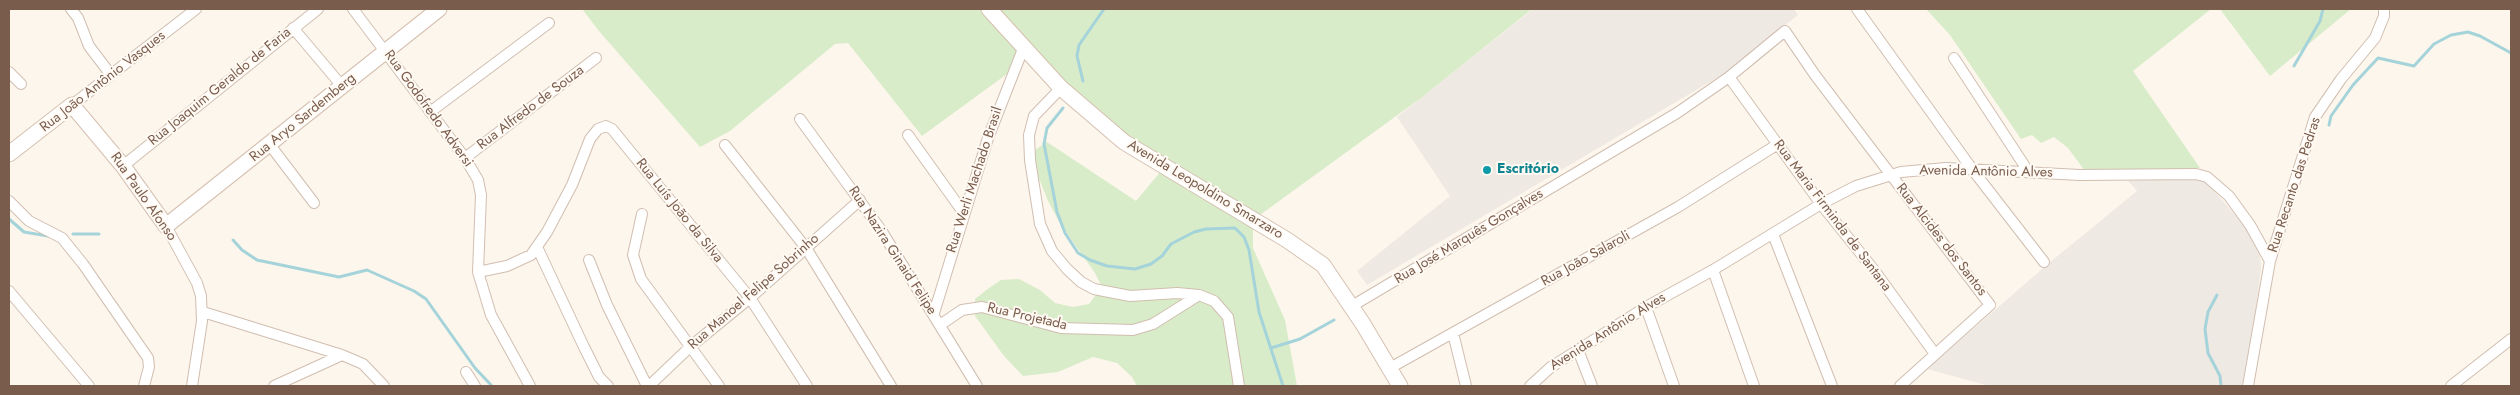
<!DOCTYPE html>
<html>
<head>
<meta charset="utf-8">
<style>
  body { margin:0 }
  #map { position:relative; width:2520px; height:395px; overflow:hidden; background:#fdf6ec; font-family:Jost,sans-serif }
  canvas { display:block }
  .frame { position:absolute; inset:0; border:10px solid #7a5c4d; pointer-events:none }
</style>
</head>
<body>
<div id="map">
<canvas width="2520" height="395"></canvas>
<div class="frame"></div>
</div>
<script>
const c = document.querySelector('canvas').getContext('2d');
c.lineJoin = 'round';
function paint(path, color) {
  c.fillStyle = color;
  c.fill(path, 'evenodd');
}
function toPath(rows) {
  const path = new Path2D();
  for (const r of rows) {
    path.moveTo(r[0], r[1]);
    for (let i = 2; i < r.length; i += 2) path.lineTo(r[i], r[i + 1]);
  }
  return path;
}
function stroke(path, color, width, dash) {
  c.strokeStyle = color;
  c.lineWidth = width;
  c.lineCap = dash ? 'butt' : 'round';
  c.setLineDash(dash || []);
  c.stroke(path);
}
function label(font, color, halo, rows, align = 'center') {
  c.font = font + ' Jost,sans-serif';
  c.lineWidth = 4;
  c.setLineDash([]);
  c.textBaseline = 'middle';
  c.strokeStyle = halo;
  c.fillStyle = color;
  for (const [text, x, y, turn = 0] of rows) {
    c.save();
    c.translate(x, y);
    c.rotate((+turn || 0) * Math.PI / 180);
    c.textAlign = isNaN(turn) ? turn : align;
    if (halo) c.strokeText(text, 0, 0);
    c.fillText(text, 0, 0);
    c.restore();
  }
}
const industrial = toPath([
  [1533,9,1794,9,1798,15,1725,73,1367,285,1357,271,1450,196,1397,117],
  [2187,177,2207,183,2247,228,2260,256,2261,268,2256,308,2242,386,1989,386,1927,369,2049,263,2137,191,2128,181]
]);
const green = toPath([
  [582,9,1532,9,1421,98,1253,220,1253,248,1285,320,1297,386,1137,386,1132,377,1117,363,1093,357,1058,372,1023,376,1004,356,975,316,975,299,989,288,1001,280,1019,279,1040,290,1055,303,1073,307,1089,304,1102,287,1095,273,1061,225,1048,201,1032,161,1033,151,1047,142,1136,201,1161,171,1033,55,922,136,848,43,835,44,730,131,700,147,599,31],
  [1926,9,2211,9,2133,71,2200,168,2088,175,2068,148,2054,137,2041,143,2032,135,2021,139,1950,35],
  [2220,9,2351,9,2270,76]
]);
const stream = toPath([
  [2294,66,2320,21,2323,9],
  [1083,81,1077,56,1079,45,1104,9],
  [1063,108,1047,128,1044,144,1057,212,1065,233,1078,253,1090,260,1107,266,1135,269,1151,264,1162,256,1171,244,1194,232,1206,229,1235,228,1244,237,1249,250,1259,312,1283,386],
  [2329,125,2331,116,2353,85,2378,58,2414,66,2434,44,2451,35,2468,32,2480,36,2511,53],
  [9,219,24,232,48,236],
  [73,234,99,234],
  [233,240,242,250,257,260,339,277,367,270,414,291,426,299,475,368,492,386],
  [2217,295,2208,312,2205,329,2208,353,2220,376,2221,386],
  [1271,348,1300,339,1334,320]
]);
const street = toPath([
  [71,9,78,18,89,46,111,75],
  [353,9,465,158,478,180,481,195,478,272,491,315,530,386],
  [1857,9,1972,169,2044,262],
  [293,28,342,86],
  [1954,58,2028,171],
  [9,72,21,84],
  [1729,77,1821,204,1874,270,1935,354],
  [1061,88,1034,116,1029,135,1030,160,1040,224,1052,251,1067,269,1081,282,1094,289,1130,296,1177,293,1199,295,1214,301,1228,317,1239,386],
  [72,105,196,9],
  [430,112,549,23],
  [800,119,881,230,977,386],
  [908,135,963,212],
  [270,145,314,203],
  [725,145,806,248,891,386],
  [465,158,596,58],
  [123,166,318,9],
  [9,201,29,221,62,238,83,264,148,358,149,367,144,386],
  [642,214,633,255,641,279,719,386],
  [166,226,197,283,201,296,202,321,192,386],
  [1773,234,1832,386],
  [537,247,584,347,599,377,608,386],
  [589,260,607,305,647,386],
  [1713,270,1754,386],
  [478,272,507,266,531,255,547,232,572,185,590,139,598,129,606,126,612,129,750,298,807,386],
  [9,291,89,386],
  [1352,306,1677,113,1729,77,1785,31,1815,75,1990,305,1900,386],
  [1646,307,1674,386],
  [203,312,342,355,363,364,384,386],
  [934,313,988,138,1023,49],
  [940,325,962,310,982,307,1061,328,1133,330,1153,324,1199,295],
  [1453,333,1466,386],
  [1578,350,1592,386],
  [1390,368,1678,207,1778,144],
  [466,372,475,386],
  [274,386,342,355],
  [649,386,690,347,750,298,860,200],
  [1530,386,1551,367,1646,307,1713,270,1821,204,1856,186,1901,172,1946,168,2080,175,2196,174,2207,177,2229,196,2250,225,2270,261],
  [2248,386,2270,261,2315,117,2341,79,2375,38,2384,16,2384,9],
  [2451,386,2511,339]
]);
const secondary = toPath([
  [989,9,1061,88,1124,142,1287,240,1323,265,1363,324,1400,386],
  [9,154,72,105,123,166,166,226,439,9]
]);
const markers = [
  [1487,170,5,"#0f9aa8"]
];
const streetNames = [
  ["Rua João Antônio Vasques",103,82,-38],
  ["Rua Joaquim Geraldo de Faria",220,87,-39],
  ["Rua Alfredo de Souza",531,108,-37],
  ["Rua Godofredo Adversi",428,109,54],
  ["Rua Aryo Sardemberg",303,118,-39],
  ["Avenida Antônio Alves",1986,172,1],
  ["Rua Werli Machado Brasil",975,180,-72],
  ["Rua Recanto das Pedras",2295,185,-72],
  ["Avenida Leopoldino Smarzaro",1205,190,31],
  ["Rua Paulo Afonso",143,197,55],
  ["Rua Luís João da Silva",679,211,51],
  ["Rua Maria Firminda de Santana",1832,216,53],
  ["Rua José Marquês Gonçalves",1469,237,-31],
  ["Rua Alcides dos Santos",1941,240,52],
  ["Rua Nazira Ginaid Felipe",892,251,57],
  ["Rua João Salaroli",1586,259,-29],
  ["Rua Manoel Felipe Sobrinho",754,292,-41],
  ["Rua Projetada",1027,317,13],
  ["Avenida Antônio Alves",1608,332,-32]
];
const cultureNames = [
  ["Escritório",1497,170]
];
paint(industrial, '#efe9e4');
paint(green, '#d8ecc9');
stroke(stream, '#a5d3da', 3);
stroke(street, '#d1beb0', 12);
stroke(secondary, '#d6c0b0', 17);
stroke(street, '#fff', 10);
stroke(secondary, '#fff', 15);
for (const [x, y, r, color] of markers) {
  const dot = new Path2D();
  dot.arc(x, y, r, 0, 2 * Math.PI);
  c.fillStyle = color;
  c.fill(dot);
  stroke(dot, '#fffaf3', 2);
}
label('14px', '#7a5c4d', '#fffaf3', streetNames);
label('bold 14px', '#0d838f', '#fffaf3', cultureNames, 'left');
</script>
</body>
</html>
